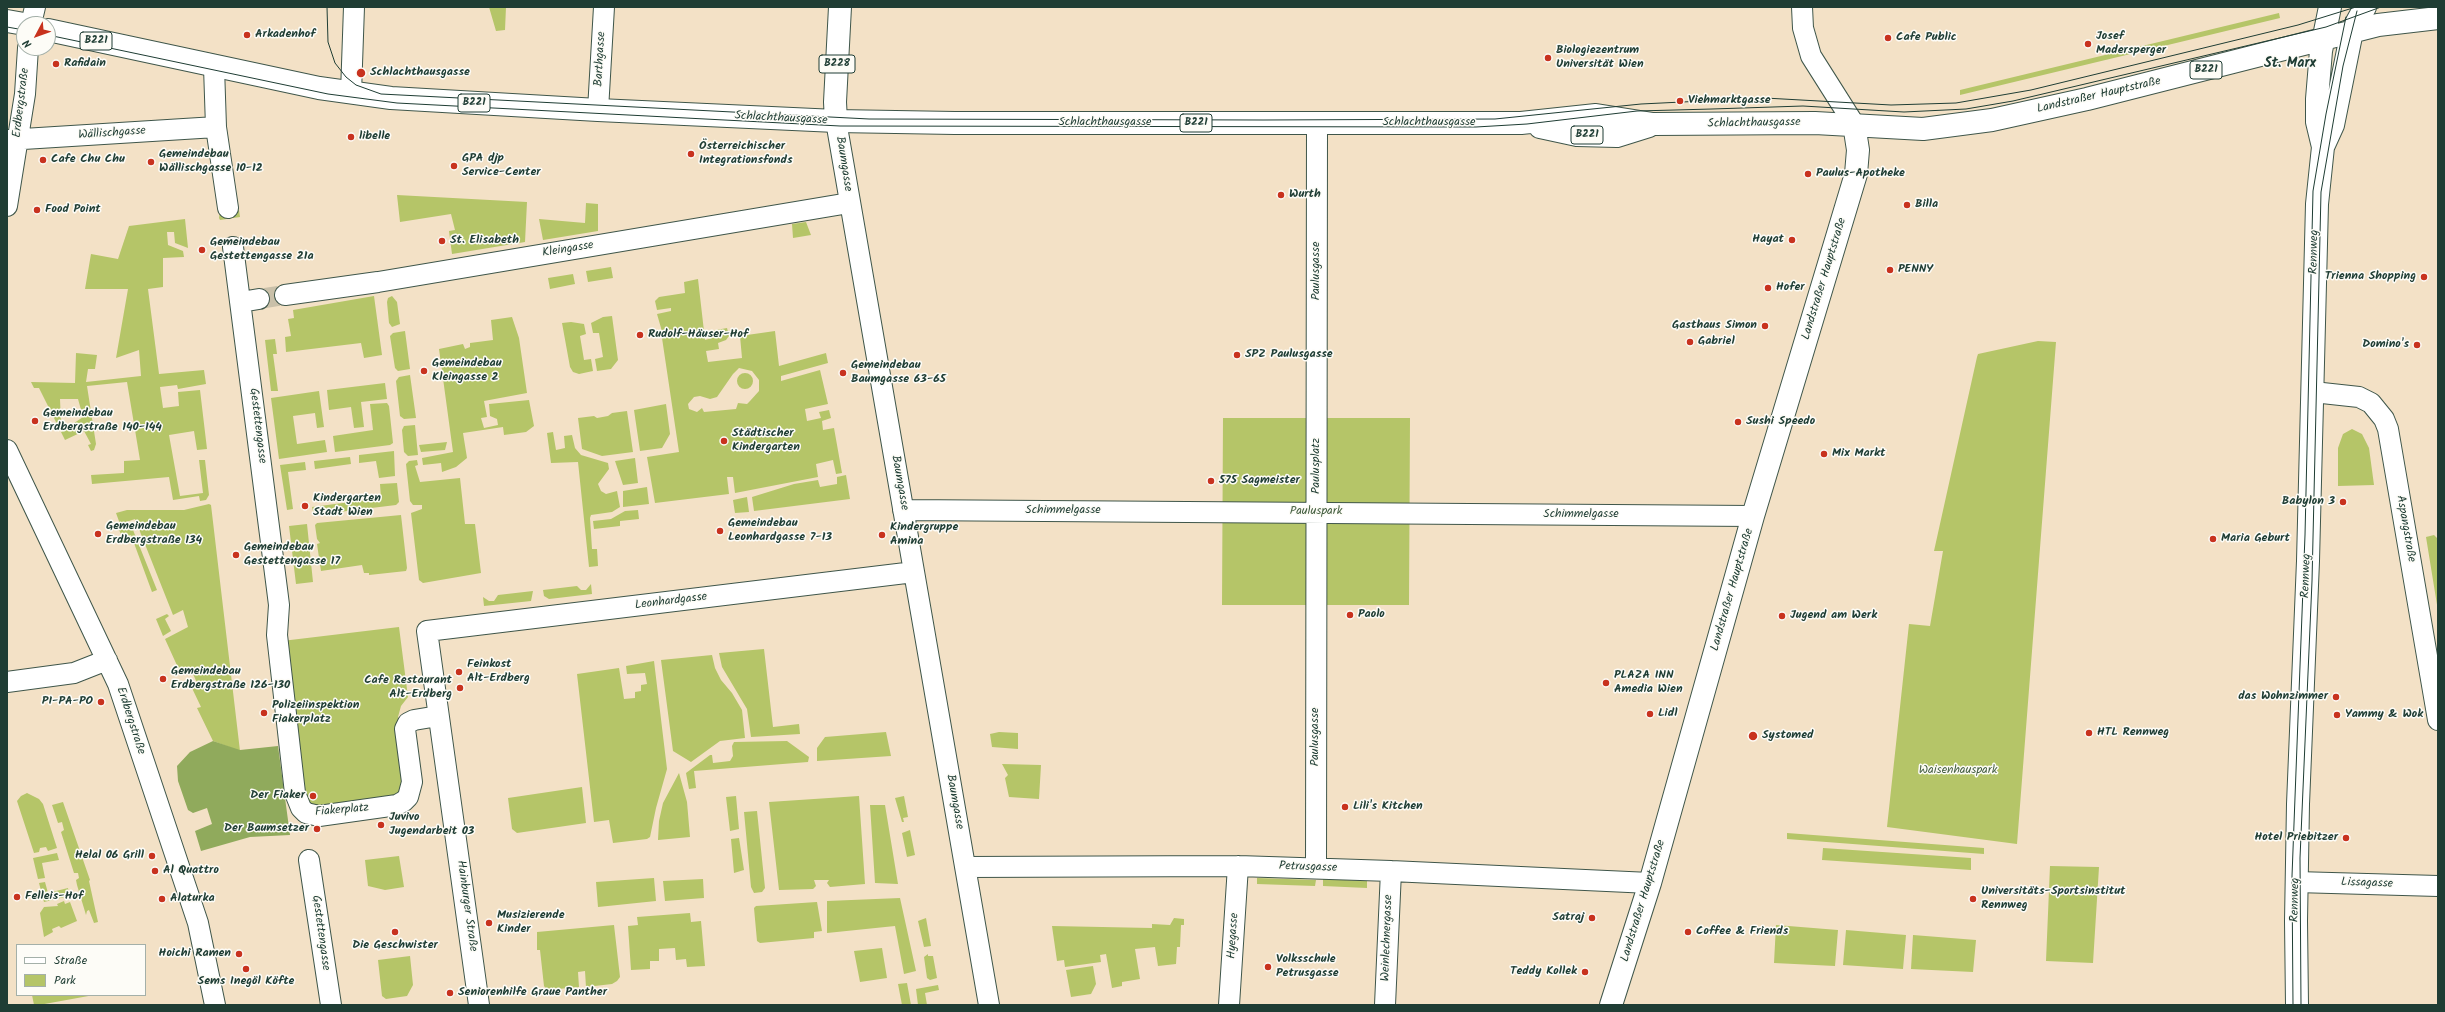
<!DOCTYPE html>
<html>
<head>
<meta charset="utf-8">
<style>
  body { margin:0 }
  #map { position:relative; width:2445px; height:1012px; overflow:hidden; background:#f3e1c6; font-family:Kalam,sans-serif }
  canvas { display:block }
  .frame { position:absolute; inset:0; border:8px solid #1f3d34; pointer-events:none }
  .legend { position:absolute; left:16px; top:944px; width:130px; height:52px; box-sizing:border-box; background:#fdfcf7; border:1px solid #a4b0a9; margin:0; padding:5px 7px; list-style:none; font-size:12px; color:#1f3d34 }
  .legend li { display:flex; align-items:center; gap:8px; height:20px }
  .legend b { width:20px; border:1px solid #a4b0a9 }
  .north { position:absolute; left:16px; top:16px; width:40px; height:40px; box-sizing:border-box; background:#fdfcf7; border:1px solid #a4b0a9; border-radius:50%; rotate:229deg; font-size:11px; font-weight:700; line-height:16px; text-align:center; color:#1f3d34 }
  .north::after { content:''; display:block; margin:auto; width:14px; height:18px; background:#c8321e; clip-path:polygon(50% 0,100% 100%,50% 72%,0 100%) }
</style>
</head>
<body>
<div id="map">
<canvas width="2445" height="1012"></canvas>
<div class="frame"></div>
<ul class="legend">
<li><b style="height:5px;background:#fff"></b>Straße</li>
<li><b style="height:11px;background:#b5c568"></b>Park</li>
</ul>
<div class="north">N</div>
</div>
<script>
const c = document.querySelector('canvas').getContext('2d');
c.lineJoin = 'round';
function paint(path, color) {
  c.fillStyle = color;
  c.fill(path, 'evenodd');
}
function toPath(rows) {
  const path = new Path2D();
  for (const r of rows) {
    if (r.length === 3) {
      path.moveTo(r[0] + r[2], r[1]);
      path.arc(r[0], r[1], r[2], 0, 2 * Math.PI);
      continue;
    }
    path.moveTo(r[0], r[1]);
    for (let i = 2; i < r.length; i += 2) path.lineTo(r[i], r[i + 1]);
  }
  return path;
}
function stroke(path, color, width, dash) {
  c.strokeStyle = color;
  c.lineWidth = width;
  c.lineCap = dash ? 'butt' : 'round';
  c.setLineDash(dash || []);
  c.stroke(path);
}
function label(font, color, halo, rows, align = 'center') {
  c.font = font + ' Kalam,sans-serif';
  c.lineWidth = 3;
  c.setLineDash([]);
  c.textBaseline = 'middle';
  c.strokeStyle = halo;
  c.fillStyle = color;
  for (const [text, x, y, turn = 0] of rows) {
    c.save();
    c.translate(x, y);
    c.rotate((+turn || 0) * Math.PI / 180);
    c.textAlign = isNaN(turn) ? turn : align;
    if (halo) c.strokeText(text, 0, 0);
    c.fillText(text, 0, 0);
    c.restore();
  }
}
const green = toPath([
  [489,7,506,7,505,30,496,31],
  [2279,13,2280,18,1960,95,1960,90],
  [397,195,527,202,525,242,452,254,449,231,455,230,451,214,400,222],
  [586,203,598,204,598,231,543,240,539,219,585,223],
  [239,210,240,217,220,220,219,218,220,212],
  [185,219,188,248,175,243,174,232,167,232,168,245,183,251,184,257,163,258,163,287,148,289,159,374,204,370,206,384,178,389,177,385,160,387,163,408,179,406,178,392,200,390,207,449,197,450,194,431,169,435,180,496,203,493,199,460,205,460,209,495,206,500,200,501,199,496,173,500,169,477,92,484,91,475,124,473,124,461,140,460,127,382,87,386,96,444,94,450,91,451,88,445,91,444,84,431,65,440,61,432,83,417,78,399,60,399,61,423,58,426,39,388,34,388,31,382,75,383,76,353,97,355,95,369,88,369,86,382,141,376,139,350,116,358,128,289,85,289,91,254,118,259,129,226],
  [806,222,811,235,793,238,792,224],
  [611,267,613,278,588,282,586,271],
  [573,274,575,284,550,289,548,278],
  [698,279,705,340,712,338,711,331,727,328,729,336,726,340,718,343,719,349,706,351,708,362,742,358,740,336,775,331,779,366,826,353,828,363,781,376,781,381,820,370,828,404,805,409,807,421,821,418,819,412,829,410,831,418,822,421,823,430,834,428,842,473,836,474,833,460,816,464,818,477,735,493,733,477,727,477,729,494,655,503,647,457,679,452,662,338,663,335,657,314,671,311,671,308,657,310,655,301,659,297,685,293,684,282],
  [739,368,752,371,759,380,759,391,750,401,747,404,738,403,736,409,704,412,702,408,697,412,689,409,688,404,694,397,700,396,710,399,717,397,733,374],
  [374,296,382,355,364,358,361,343,286,352,285,337,291,336,288,319,294,318,293,310],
  [392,296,397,302,400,324,392,327,389,323,387,302,388,298],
  [612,316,618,360,611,369,597,371,595,359,603,357,599,333,593,333,591,323,603,317],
  [512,317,519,338,527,393,484,401,487,417,481,418,484,428,498,425,497,419,490,416,489,404,529,400,534,426,526,432,504,435,503,427,463,433,467,458,456,467,442,472,441,463,423,465,422,458,453,452,439,349,463,344,465,349,470,347,470,343,493,340,491,320],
  [571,322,584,324,586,334,580,336,584,360,591,359,593,371,579,374,573,372,570,367,562,323],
  [405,331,410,369,398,371,395,368,390,336,393,333],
  [275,339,277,354,273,354,278,391,271,391,265,340],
  [2038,341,2056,342,2017,844,1887,827,1909,624,1930,626,1943,551,1934,551,1977,357,1978,354],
  [745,381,8],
  [410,375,416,418,404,419,400,416,396,381,399,377],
  [385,383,387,399,361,402,364,427,354,428,351,407,329,410,327,390],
  [319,391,324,427,317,428,315,413,293,416,297,444,325,440,327,452,279,459,271,398],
  [387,403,389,406,393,443,390,445,335,452,333,436,373,430,370,404],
  [666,404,670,434,662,448,640,451,634,410],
  [627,411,633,452,602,456,582,449,578,418,594,416,597,418,608,416,612,413],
  [1223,418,1410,418,1409,605,1222,605],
  [415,425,418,455,408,456,404,452,402,430,404,426],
  [2352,429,2362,434,2369,448,2374,485,2338,486,2338,448,2343,434],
  [553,432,556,450,565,448,564,436,572,435,575,448,581,455,608,463,609,469,598,484,601,491,606,494,617,491,620,507,612,512,591,515,590,518,592,549,597,549,598,566,589,567,578,462,551,463,547,433],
  [447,442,445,450,421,452,419,445],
  [394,451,395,476,379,478,376,461,359,463,359,455],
  [350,457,351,464,315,469,314,461],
  [635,458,638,483,623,485,615,461],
  [417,460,418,465,415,466,420,482,460,478,465,524,475,524,481,573,423,583,419,580,411,513,422,509,422,505,413,505,410,501,406,464,409,461],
  [305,462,306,470,288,472,293,509,287,510,280,465],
  [846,475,850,499,754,511,752,497,794,484,818,480,820,487,837,484,837,477],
  [397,483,399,502,396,505,314,515,312,507,381,498,380,484],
  [647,487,649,504,623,507,623,491],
  [747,497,749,512,735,513,733,500],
  [209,504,211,505,240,751,213,741,197,708,201,707,191,686,197,683,190,667,180,672,165,639,188,627,183,610,173,615,135,519,120,524,116,513,127,510,184,510],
  [638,510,639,519,620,521,620,526,594,529,593,521,611,519,625,511],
  [401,515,407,568,406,571,369,575,369,573,364,573,362,565,321,571,317,544,320,543,317,539,315,525,317,523],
  [307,524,313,582,296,584,289,526],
  [131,525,157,590,152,592,131,535,123,538,119,530],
  [2434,535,2438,539,2438,611,2426,537],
  [591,584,592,594,549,599,544,596,543,590,577,586,581,590,586,590],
  [533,591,531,601,484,606,483,597,489,601,494,601,498,595],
  [167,614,169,616,165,619,171,631,163,636,156,619],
  [399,627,408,697,401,706,398,717,406,779,396,798,324,809,306,804,282,641],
  [764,649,773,727,799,724,800,734,751,737,747,709,722,667,719,653],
  [712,655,715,668,721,680,732,693,742,710,745,738,720,741,691,762,673,751,661,660],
  [654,661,667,769,656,808,650,837,647,839,613,843,609,820,594,822,577,674,619,668,624,699,635,698,635,692,641,691,641,685,647,684,645,673,627,674,626,666],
  [886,732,891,756,817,761,817,748,825,737],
  [999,732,1018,733,1018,749,992,747,990,734],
  [787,741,809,757,808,762,694,771,696,788,689,789,686,773,710,755,712,755,713,763,730,761,733,756,732,746,734,742],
  [1002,764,1041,765,1039,799,1009,797,1005,778,1008,775],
  [679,773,687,802,690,837,658,840,659,821,663,803],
  [582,787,586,823,517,833,512,829,508,798],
  [27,793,39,799,43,804,57,848,48,851,46,847,40,848,39,852,34,853,17,801,21,796],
  [736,796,739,829,730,831,726,797],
  [859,796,865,884,830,887,827,883,829,880,814,880,816,886,813,889,779,890,769,802],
  [904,796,908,817,903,818,904,822,902,822,895,798],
  [63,802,90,880,89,881,98,922,94,923,89,910,87,911,86,915,77,885,76,880,79,878,78,873,74,873,61,832,64,830,62,822,58,823,52,805],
  [870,805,885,805,898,884,875,883],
  [757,811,765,888,762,892,754,893,751,887,744,812],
  [910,830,915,855,907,857,902,833],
  [1787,833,1984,848,1984,854,1787,839],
  [739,838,744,870,734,873,731,839],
  [1823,848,1971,858,1971,870,1822,860],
  [57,853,59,860,42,863,45,878,38,879,33,858],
  [399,856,404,887,385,890,368,886,365,860],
  [2050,866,2099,867,2093,963,2046,961],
  [654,878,656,901,598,907,596,882],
  [1257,878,1316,880,1315,886,1257,884],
  [703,879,704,898,665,901,663,881],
  [1323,879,1367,881,1367,888,1323,886],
  [45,882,48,893,68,888,69,896,44,902,39,883],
  [900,898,916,971,904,974,895,926,827,933,827,901],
  [64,901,65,904,70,902,77,921,61,928,59,926,52,929,53,932,44,937,40,913,44,907,58,906,57,904],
  [817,902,822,931,814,932,814,938,760,943,757,941,754,908,756,906],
  [690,913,691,922,701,921,705,966,687,967,686,959,676,960,675,948,659,949,659,961,650,961,650,969,631,970,628,926,638,925,637,917],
  [926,918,931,946,924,947,918,921],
  [1174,918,1184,919,1184,925,1181,925,1180,947,1177,947,1176,964,1158,966,1155,947,1135,949,1140,979,1122,982,1122,986,1112,988,1106,954,1100,955,1101,962,1065,967,1064,960,1057,961,1052,926,1152,928,1152,924,1170,925],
  [614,925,620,977,617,981,612,984,586,987,585,971,578,972,579,987,547,990,544,986,540,950,537,950,537,932],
  [1776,925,1838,930,1835,966,1774,963],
  [1846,930,1906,935,1903,969,1843,965],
  [1913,935,1976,940,1973,972,1911,969],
  [882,948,887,978,860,982,854,951],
  [928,954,928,956,933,956,937,978,930,980,927,978,924,957],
  [410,956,413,985,407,996,386,999,382,996,378,960],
  [1093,966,1096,984,1091,994,1071,997,1066,970],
  [907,983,911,1005,902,1005,898,984],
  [938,985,939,990,925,993,927,1005,918,1005,916,989],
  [32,995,94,995,39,1005,34,1005]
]);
const forest = toPath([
  [213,741,240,750,278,746,290,835,250,837,201,851,195,831,212,824,207,808,193,813,188,810,178,781,177,766,190,752]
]);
const minorTunnel = toPath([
  [259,299,285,295]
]);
const minor = toPath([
  [1802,7,1803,28,1811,56,1854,124],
  [31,24,35,7],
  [214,67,216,127,228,208],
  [351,93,354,7],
  [598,110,604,7],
  [836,121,989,1005],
  [7,140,216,127],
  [7,206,25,94,28,48],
  [233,247,277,589,279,605,277,635,295,793,301,808,306,813,319,816,397,805,404,801,408,797,412,782,405,729,408,723,414,720,438,716],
  [285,295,378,282,849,203],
  [241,302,259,299],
  [2313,392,2359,397,2371,403,2384,419,2388,429,2438,720],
  [7,450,118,684,198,923,215,1005],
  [903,510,1753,516],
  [7,682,74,673,107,660],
  [309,860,331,1005],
  [965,867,1238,866,1391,871,1650,883],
  [1316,868,1317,123],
  [2296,882,2438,886],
  [479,1005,427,631,914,572],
  [1229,1005,1238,866],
  [1385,1005,1391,871]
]);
const major = toPath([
  [7,21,24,24],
  [48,30,319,88,391,98,598,110,836,121,955,123,1521,123,1596,115,1653,124,1815,123,1923,129,1992,120,2087,99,2378,25,2438,18],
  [836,121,835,102,840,7],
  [1540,127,1577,135,1617,136,1649,126],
  [2323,147,2317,122,2317,99,2321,51,2330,7],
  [1611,1005,1650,883,1753,516,1856,174,1858,150,1854,124],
  [2297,1005,2296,921,2298,804,2308,561,2317,204,2323,147,2333,125,2352,31,2365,7]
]);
const tram = toPath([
  [327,7,328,42,335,63,346,77,356,85,381,94,869,119,1263,120,1495,119,1641,104,1765,98,1891,105,1956,103,2031,90,2298,25,2356,7],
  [7,27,24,30],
  [48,35,328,94,397,103,840,126,1476,127,1527,124,1637,111,1712,109,1803,106,1904,112,1966,109,2013,101,2326,27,2381,7],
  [2293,1005,2292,876,2305,535,2313,191,2326,114,2346,17],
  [2301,1005,2300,858,2312,581,2321,192,2343,66,2357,11]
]);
const markers = [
  [247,35,4,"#c8321e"],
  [1888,38,4,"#c8321e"],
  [2088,44,4,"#c8321e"],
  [1548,58,4,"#c8321e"],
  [56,64,4,"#c8321e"],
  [361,73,5,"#c8321e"],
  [1680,101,4,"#c8321e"],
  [351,137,4,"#c8321e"],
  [691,154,4,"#c8321e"],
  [43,160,4,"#c8321e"],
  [151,162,4,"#c8321e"],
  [454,166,4,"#c8321e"],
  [1808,174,4,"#c8321e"],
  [1281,195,4,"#c8321e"],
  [1907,205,4,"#c8321e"],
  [37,210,4,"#c8321e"],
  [1792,240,4,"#c8321e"],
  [442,241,4,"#c8321e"],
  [202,250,4,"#c8321e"],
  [1890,270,4,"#c8321e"],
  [2424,277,4,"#c8321e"],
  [1768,288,4,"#c8321e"],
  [1765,326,4,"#c8321e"],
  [640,335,4,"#c8321e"],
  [1690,342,4,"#c8321e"],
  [2417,345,4,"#c8321e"],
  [1237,355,4,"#c8321e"],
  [424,371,4,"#c8321e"],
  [843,373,4,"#c8321e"],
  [35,421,4,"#c8321e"],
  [1738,422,4,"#c8321e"],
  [724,441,4,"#c8321e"],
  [1824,454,4,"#c8321e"],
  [1211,481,4,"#c8321e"],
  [2343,502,4,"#c8321e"],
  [305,506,4,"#c8321e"],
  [720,531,4,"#c8321e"],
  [98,534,4,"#c8321e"],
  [882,535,4,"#c8321e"],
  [2213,539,4,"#c8321e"],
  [236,555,4,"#c8321e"],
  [1350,615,4,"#c8321e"],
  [1782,616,4,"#c8321e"],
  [459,672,4,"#c8321e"],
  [163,679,4,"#c8321e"],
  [1606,683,4,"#c8321e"],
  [460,688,4,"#c8321e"],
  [2336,697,4,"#c8321e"],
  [101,702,4,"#c8321e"],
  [264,713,4,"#c8321e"],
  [1650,714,4,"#c8321e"],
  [2337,715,4,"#c8321e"],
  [2089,733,4,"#c8321e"],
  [1753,736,5,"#c8321e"],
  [313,796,4,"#c8321e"],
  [1345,807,4,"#c8321e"],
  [381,825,4,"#c8321e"],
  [317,829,4,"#c8321e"],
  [2346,838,4,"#c8321e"],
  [152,856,4,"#c8321e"],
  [155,871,4,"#c8321e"],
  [17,897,4,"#c8321e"],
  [162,899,4,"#c8321e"],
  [1973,899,4,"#c8321e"],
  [1592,918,4,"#c8321e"],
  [489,923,4,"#c8321e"],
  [395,932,4,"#c8321e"],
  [1688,932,4,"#c8321e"],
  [239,954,4,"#c8321e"],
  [1268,967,4,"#c8321e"],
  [246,969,4,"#c8321e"],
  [1585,972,4,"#c8321e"],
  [450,993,4,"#c8321e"]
];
const shields = [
  [96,41,32],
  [837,64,36],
  [2206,70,32],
  [474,103,32],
  [1196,123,32],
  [1587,135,32]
];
const shieldNames = [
  ["B221",96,41],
  ["B228",837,64],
  ["B221",2206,70],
  ["B221",474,103],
  ["B221",1196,123],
  ["B221",1587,135]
];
const poiNames = [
  ["Arkadenhof",255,35],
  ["Josef",2096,37],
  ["Madersperger",2096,51],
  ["Cafe Public",1896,38],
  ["Biologiezentrum",1556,51],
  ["Universität Wien",1556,65],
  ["Rafidain",64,64],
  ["Schlachthausgasse",370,73],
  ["Viehmarktgasse",1688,101],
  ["libelle",359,137],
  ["Österreichischer",699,147],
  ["Integrationsfonds",699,161],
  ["Gemeindebau",159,155],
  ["Wällischgasse 10-12",159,169],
  ["GPA djp",462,159],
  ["Service-Center",462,173],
  ["Cafe Chu Chu",51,160],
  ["Paulus-Apotheke",1816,174],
  ["Wurth",1289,195],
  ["Billa",1915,205],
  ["Food Point",45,210],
  ["Hayat",1784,240,"right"],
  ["St. Elisabeth",450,241],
  ["Gemeindebau",210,243],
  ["Gestettengasse 21a",210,257],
  ["PENNY",1898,270],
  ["Trienna Shopping",2416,277,"right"],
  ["Hofer",1776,288],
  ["Gasthaus Simon",1757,326,"right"],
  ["Rudolf-Häuser-Hof",648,335],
  ["Gabriel",1698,342],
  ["Domino's",2409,345,"right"],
  ["SPZ Paulusgasse",1245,355],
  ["Gemeindebau",432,364],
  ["Kleingasse 2",432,378],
  ["Gemeindebau",851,366],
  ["Baumgasse 63-65",851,380],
  ["Gemeindebau",43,414],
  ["Erdbergstraße 140-144",43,428],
  ["Sushi Speedo",1746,422],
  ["Städtischer",732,434],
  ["Kindergarten",732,448],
  ["Mix Markt",1832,454],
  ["575 Sagmeister",1219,481],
  ["Kindergarten",313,499],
  ["Stadt Wien",313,513],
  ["Babylon 3",2335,502,"right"],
  ["Gemeindebau",728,524],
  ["Leonhardgasse 7-13",728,538],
  ["Gemeindebau",106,527],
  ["Erdbergstraße 134",106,541],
  ["Kindergruppe",890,528],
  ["Amina",890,542],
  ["Maria Geburt",2221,539],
  ["Gemeindebau",244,548],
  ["Gestettengasse 17",244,562],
  ["Paolo",1358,615],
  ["Jugend am Werk",1790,616],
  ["Feinkost",467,665],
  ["Alt-Erdberg",467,679],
  ["Gemeindebau",171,672],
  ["Erdbergstraße 126-130",171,686],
  ["PLAZA INN",1614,676],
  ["Amedia Wien",1614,690],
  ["Cafe Restaurant",452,681,"right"],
  ["Alt-Erdberg",452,695,"right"],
  ["das Wohnzimmer",2328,697,"right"],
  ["PI-PA-PO",93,702,"right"],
  ["Polizeiinspektion",272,706],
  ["Fiakerplatz",272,720],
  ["Lidl",1658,714],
  ["Yammy & Wok",2345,715],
  ["HTL Rennweg",2097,733],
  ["Systomed",1762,736],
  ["Der Fiaker",305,796,"right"],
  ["Lili's Kitchen",1353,807],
  ["Juvivo",389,818],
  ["Jugendarbeit 03",389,832],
  ["Der Baumsetzer",309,829,"right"],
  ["Hotel Priebitzer",2338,838,"right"],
  ["Helal 06 Grill",144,856,"right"],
  ["Al Quattro",163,871],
  ["Universitäts-Sportsinstitut",1981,892],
  ["Rennweg",1981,906],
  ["Felleis-Hof",25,897],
  ["Alaturka",170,899],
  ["Musizierende",497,916],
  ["Kinder",497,930],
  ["Satraj",1584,918,"right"],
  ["Coffee & Friends",1696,932],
  ["Die Geschwister",395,946,"center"],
  ["Hoichi Ramen",231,954,"right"],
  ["Volksschule",1276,960],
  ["Petrusgasse",1276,974],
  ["Teddy Kollek",1577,972,"right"],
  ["Sems Inegöl Köfte",246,982,"center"],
  ["Seniorenhilfe Graue Panther",458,993]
];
const streetNames = [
  ["Barthgasse",601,59,-87],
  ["Landstraßer Hauptstraße",2099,96,-13],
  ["Erdbergstraße",22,103,-83],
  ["Schlachthausgasse",781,119,3],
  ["Schlachthausgasse",1105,123],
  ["Schlachthausgasse",1429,123],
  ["Schlachthausgasse",1754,124,-1],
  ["Wällischgasse",112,134,-4],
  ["Baumgasse",843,164,81],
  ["Kleingasse",568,250,-9],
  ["Rennweg",2315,252,-89],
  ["Paulusgasse",1317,271,-90],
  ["Landstraßer Hauptstraße",1825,279,-73],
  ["Gestettengasse",257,426,83],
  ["Paulusplatz",1317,466,-90],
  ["Baumgasse",899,483,80],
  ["Schimmelgasse",1063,511],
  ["Schimmelgasse",1581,515],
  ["Aspangstraße",2405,529,80],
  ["Rennweg",2307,576,-88],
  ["Landstraßer Hauptstraße",1733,590,-74],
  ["Leonhardgasse",671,602,-7],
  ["Erdbergstraße",130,721,72],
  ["Paulusgasse",1316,737,-90],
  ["Baumgasse",954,802,80],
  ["Fiakerplatz",342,811,-5],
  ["Petrusgasse",1308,868,2],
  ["Lissagasse",2367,884,2],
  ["Rennweg",2296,900,-89],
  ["Landstraßer Hauptstraße",1644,901,-73],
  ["Hainburger Straße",466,906,82],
  ["Gestettengasse",320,933,82],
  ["Hyegasse",1234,936,-86],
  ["Weinlechnergasse",1388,938,-88]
];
const parkNames = [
  ["Pauluspark",1316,512],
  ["Waisenhauspark",1958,771]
];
const quarterNames = [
  ["St. Marx",2290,65]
];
paint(green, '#b5c568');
paint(forest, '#90aa5c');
stroke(minorTunnel, '#c9c0a9', 20, [20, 10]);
stroke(minor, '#3f564a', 22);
stroke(major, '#3f564a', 24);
stroke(minor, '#fff', 20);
stroke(major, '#fff', 22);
stroke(tram, '#1f3d34', 1);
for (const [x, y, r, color] of markers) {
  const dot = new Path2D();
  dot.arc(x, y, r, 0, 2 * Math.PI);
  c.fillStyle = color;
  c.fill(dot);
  stroke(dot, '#fdfcf7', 1.5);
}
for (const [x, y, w] of shields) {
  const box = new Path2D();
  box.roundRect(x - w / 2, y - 9, w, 18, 3);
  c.fillStyle = '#fdfcf7';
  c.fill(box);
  stroke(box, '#1f3d34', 1);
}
label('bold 11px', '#1f3d34', null, shieldNames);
label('bold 12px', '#1f3d34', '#fdfcf7', poiNames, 'left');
label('12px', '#1f3d34', '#fdfcf7', streetNames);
label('12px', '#445f41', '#fdfcf7', parkNames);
label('bold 14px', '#1f3d34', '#fdfcf7', quarterNames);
</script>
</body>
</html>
